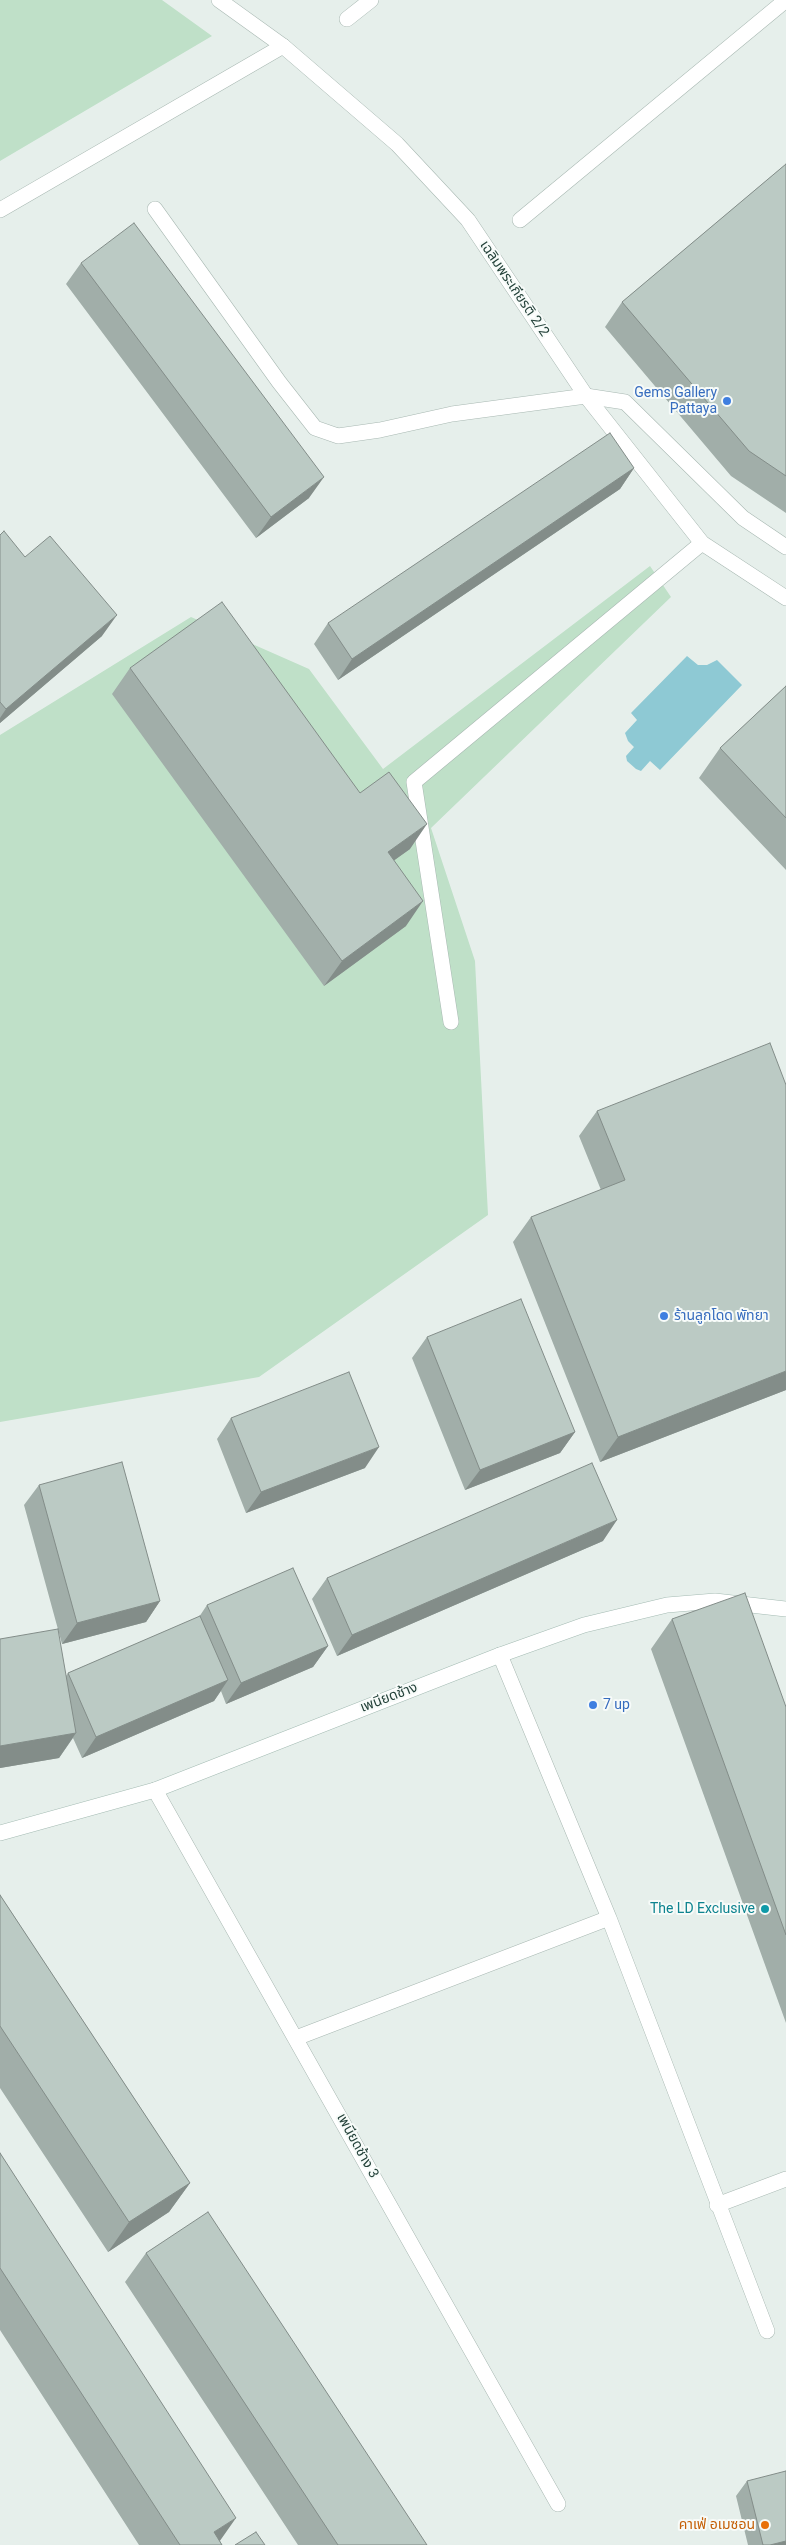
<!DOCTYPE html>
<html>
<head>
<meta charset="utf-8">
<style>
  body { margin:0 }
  canvas { display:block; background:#e6efeb }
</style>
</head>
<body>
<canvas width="786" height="2545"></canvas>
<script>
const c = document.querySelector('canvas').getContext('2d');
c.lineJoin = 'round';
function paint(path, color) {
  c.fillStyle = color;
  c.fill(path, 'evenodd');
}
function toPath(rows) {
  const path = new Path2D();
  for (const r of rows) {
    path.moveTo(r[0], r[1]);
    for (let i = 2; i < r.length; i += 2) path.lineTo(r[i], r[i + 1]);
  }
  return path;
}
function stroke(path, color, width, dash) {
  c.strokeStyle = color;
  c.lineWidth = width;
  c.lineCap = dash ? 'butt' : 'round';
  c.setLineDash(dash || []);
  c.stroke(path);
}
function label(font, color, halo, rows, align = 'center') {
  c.font = font + ' Roboto,"Noto Sans Thai",sans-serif';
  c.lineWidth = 4;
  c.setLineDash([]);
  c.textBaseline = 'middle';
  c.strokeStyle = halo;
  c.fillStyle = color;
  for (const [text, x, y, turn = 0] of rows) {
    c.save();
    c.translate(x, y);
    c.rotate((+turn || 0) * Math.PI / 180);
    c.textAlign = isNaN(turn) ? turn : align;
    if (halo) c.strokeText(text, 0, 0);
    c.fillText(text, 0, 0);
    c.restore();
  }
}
const green = toPath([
  [0,0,162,0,212,36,0,161],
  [650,566,671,597,431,828,475,961,488,1215,259,1377,0,1422,0,735,191,617,309,669,383,769]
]);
const water = toPath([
  [687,656,698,665,707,665,717,660,742,685,660,770,650,761,641,771,636,769,627,761,626,756,634,747,628,741,625,733,637,720,631,713]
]);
const lane = toPath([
  [155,209,279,382,315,428,338,436,380,430,452,414,586,396,625,402,743,518,786,547],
  [0,210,283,46],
  [451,1022,414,782,702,543],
  [717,2205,786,2179]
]);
const street = toPath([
  [219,0,283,46,397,144,468,220,586,396,702,543,786,598],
  [347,19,371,0],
  [520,220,786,0],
  [500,1655,609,1918,767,2331],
  [155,1790,558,2504],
  [296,2038,609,1918]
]);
const secondary = toPath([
  [0,1833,155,1790,500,1655,584,1625,667,1605,715,1601,786,1609]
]);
const wall = toPath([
  [786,164,786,513,731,476,605,327,622,302],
  [81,263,309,498,256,538,66,284],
  [634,468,620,489,338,680,314,644,328,623],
  [0,535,25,557,102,636,0,723],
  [130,668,360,793,410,849,394,860,406,926,324,986,112,694],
  [786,686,786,870,699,778,720,748],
  [597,1111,786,1390,600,1462,513,1242,531,1217,601,1190,579,1136],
  [427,1337,575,1432,560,1453,465,1490,412,1358],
  [231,1418,365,1468,246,1513,217,1439],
  [39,1485,160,1601,146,1622,62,1644,24,1505],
  [603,1541,337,1656,312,1599,327,1578],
  [207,1605,328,1646,313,1667,226,1704,221,1691,214,1701,82,1758,73,1738,59,1758,0,1768,0,1639,66,1676,68,1673,199,1617],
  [672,1619,786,1707,786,2023,651,1649],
  [0,1895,190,2183,169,2212,108,2252,0,2088],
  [0,2153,220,2541,222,2545,139,2545,0,2330],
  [146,2253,427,2545,298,2545,125,2282],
  [747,2481,786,2545,748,2545,736,2496]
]);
const shadedWall = toPath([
  [634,468,620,489,338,680,352,659],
  [324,477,309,498,256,538,271,517],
  [117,615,102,636,0,723,0,718,6,709],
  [427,824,410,849,371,877,388,852],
  [423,901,406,926,324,986,342,961],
  [786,1371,786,1390,600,1462,618,1437],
  [575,1432,560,1453,465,1490,480,1470],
  [379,1447,365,1468,246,1513,261,1492],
  [617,1520,603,1541,337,1656,352,1635],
  [160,1601,146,1622,62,1644,77,1623],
  [328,1646,313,1667,226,1704,241,1683],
  [228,1680,214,1701,82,1758,96,1737],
  [76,1733,59,1758,0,1768,0,1746],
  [190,2183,169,2212,108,2252,129,2222],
  [236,2518,217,2545,214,2532],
  [786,2541,786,2545,770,2545]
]);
const building = toPath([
  [786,164,786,476,749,451,622,302,786,164],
  [134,223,324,477,271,517,81,263,134,223],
  [610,433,634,468,352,659,328,623,610,433],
  [4,531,25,557,50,536,117,615,6,709,0,702,0,535,4,531],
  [222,602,360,793,389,772,427,824,388,852,423,901,342,961,130,668,222,602],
  [786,686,786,818,720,748,786,686],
  [770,1043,786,1085,786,1371,618,1437,531,1217,625,1180,597,1111,770,1043],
  [521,1299,575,1432,480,1470,427,1337,521,1299],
  [349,1372,379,1447,261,1492,231,1418,349,1372],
  [122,1462,160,1601,77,1623,39,1485,122,1462],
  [592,1463,617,1520,352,1635,327,1578,592,1463],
  [293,1568,328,1646,241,1683,207,1605,293,1568],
  [745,1593,786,1707,786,1935,672,1619,745,1593],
  [200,1616,228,1680,96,1737,68,1673,200,1616],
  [58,1629,76,1733,0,1746,0,1639,58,1629],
  [0,1895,190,2183,129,2222,0,2026,0,1895],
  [0,2153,236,2518,214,2532,222,2545,180,2545,0,2268,0,2153],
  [208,2212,427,2545,338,2545,146,2253,208,2212],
  [786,2471,786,2541,770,2545,763,2545,747,2481,786,2471],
  [256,2532,265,2545,235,2545,256,2532]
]);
const markers = [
  [727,401,5,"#3f7fe0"],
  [664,1316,5,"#3f7fe0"],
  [593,1705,5,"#3f7fe0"],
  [765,1909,5,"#0f9aa8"],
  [765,2525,5,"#e8710a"]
];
const streetNames = [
  ["เฉลิมพระเกียรติ 2/2",514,289,56],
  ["เพนียดช้าง",389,1698,-21],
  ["เพนียดช้าง 3",357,2146,61]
];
const shopNames = [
  ["Gems Gallery",717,393,"right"],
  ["Pattaya",717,409,"right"],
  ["ร้านลูกโดด พัทยา",674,1316],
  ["7 up",603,1705]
];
const cultureNames = [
  ["The LD Exclusive",755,1909]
];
const foodNames = [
  ["คาเฟ่ อเมซอน",755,2525]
];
paint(green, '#bfe0c8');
paint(water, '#8ec9d4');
stroke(lane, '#a8b8b2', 16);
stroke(street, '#a8b8b2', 16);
stroke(secondary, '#a4bbb3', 16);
stroke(lane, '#fff', 15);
stroke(street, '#fff', 15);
stroke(secondary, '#fff', 15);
paint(wall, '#a1aea9');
paint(shadedWall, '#838d89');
paint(building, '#bbcac4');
stroke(building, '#838d89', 1);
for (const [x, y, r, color] of markers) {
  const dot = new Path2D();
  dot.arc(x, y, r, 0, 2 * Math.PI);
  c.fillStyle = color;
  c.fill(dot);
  stroke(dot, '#f7fbf9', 2);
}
label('14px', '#24423a', '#f7fbf9', streetNames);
label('14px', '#366cbe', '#f7fbf9', shopNames, 'left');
label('14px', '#0d838f', '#f7fbf9', cultureNames, 'right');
label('14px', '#c56008', '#f7fbf9', foodNames, 'right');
</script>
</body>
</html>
